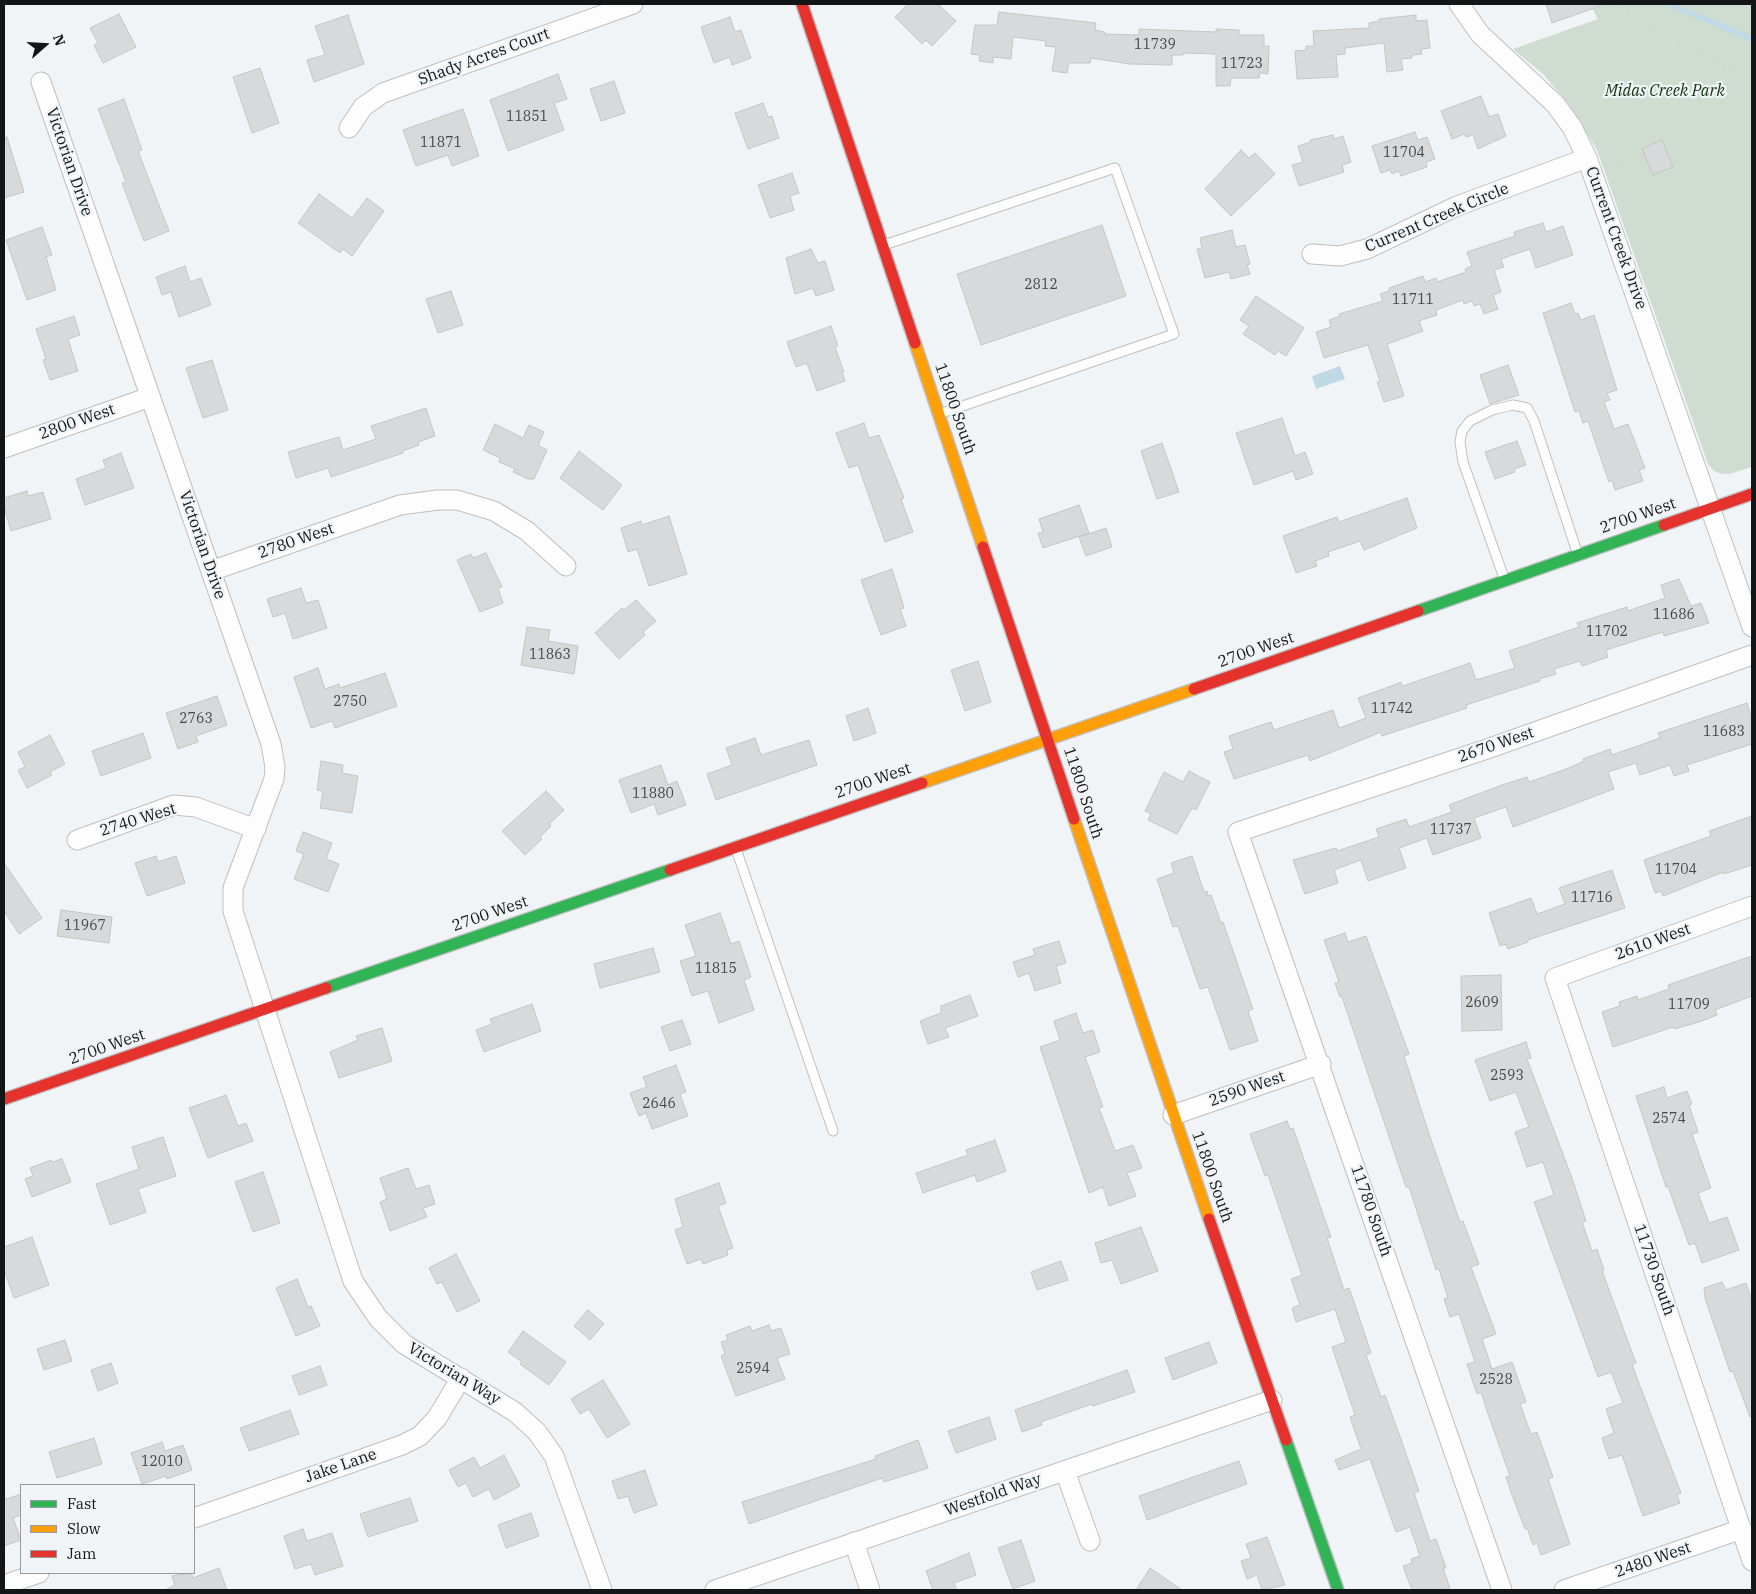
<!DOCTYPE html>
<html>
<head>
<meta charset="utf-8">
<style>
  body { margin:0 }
  #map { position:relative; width:1756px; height:1594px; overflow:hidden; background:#f1f4f6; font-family:"IBM Plex Serif",serif }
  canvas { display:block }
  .frame { position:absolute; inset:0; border:5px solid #141516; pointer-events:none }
  .legend { position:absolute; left:20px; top:1484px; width:175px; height:90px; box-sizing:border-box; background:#f0f4f7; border:1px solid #989b9d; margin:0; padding:6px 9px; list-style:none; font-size:15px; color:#141516 }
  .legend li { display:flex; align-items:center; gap:10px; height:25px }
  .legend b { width:25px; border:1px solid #989b9d }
  .north { position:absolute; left:20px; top:20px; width:50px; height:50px; -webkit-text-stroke:4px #f0f4f7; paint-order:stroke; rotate:71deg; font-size:14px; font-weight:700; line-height:20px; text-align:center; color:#141516 }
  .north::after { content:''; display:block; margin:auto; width:18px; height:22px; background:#141516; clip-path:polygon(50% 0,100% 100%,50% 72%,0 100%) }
</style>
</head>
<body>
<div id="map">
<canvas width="1756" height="1594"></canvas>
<div class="frame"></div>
<ul class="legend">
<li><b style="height:6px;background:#30b455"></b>Fast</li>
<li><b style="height:6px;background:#ff9f0a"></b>Slow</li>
<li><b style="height:6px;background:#e5322d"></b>Jam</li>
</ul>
<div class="north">N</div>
</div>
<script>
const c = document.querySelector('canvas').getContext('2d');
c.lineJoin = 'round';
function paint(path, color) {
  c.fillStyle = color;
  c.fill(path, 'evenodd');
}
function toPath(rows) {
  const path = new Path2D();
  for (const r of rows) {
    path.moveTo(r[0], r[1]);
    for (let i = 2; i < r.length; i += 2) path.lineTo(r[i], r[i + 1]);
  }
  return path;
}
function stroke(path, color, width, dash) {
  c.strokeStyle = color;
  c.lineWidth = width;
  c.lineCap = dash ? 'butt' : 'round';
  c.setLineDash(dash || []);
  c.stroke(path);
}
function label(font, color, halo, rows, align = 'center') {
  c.font = font + ' "IBM Plex Serif",serif';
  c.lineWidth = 4.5;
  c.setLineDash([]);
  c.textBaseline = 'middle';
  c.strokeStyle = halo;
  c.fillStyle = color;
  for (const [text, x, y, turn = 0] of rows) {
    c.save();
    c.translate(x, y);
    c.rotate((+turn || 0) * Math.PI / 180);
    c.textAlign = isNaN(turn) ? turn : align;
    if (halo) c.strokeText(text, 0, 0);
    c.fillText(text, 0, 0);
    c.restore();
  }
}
const green = toPath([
  [1590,4,1752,4,1752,467,1729,474,1722,474,1714,471,1708,464,1597,150,1568,103,1543,74,1513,49,1598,19]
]);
const water = toPath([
  [1340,366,1345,379,1316,389,1312,376]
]);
const stream = toPath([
  [1669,4,1752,39]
]);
const building = toPath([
  [908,4,938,4,956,21,932,46,926,40,922,44,895,17,908,4],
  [1546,4,1600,4,1600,6,1552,23,1546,4],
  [999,12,1096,23,1095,30,1105,32,1104,34,1139,35,1139,29,1216,32,1216,29,1239,30,1239,35,1264,35,1264,46,1269,46,1268,74,1260,73,1259,78,1231,78,1230,86,1216,86,1216,54,1183,53,1183,55,1172,55,1172,65,1130,64,1091,58,1090,63,1069,63,1067,73,1052,71,1056,47,1045,46,1046,41,1013,37,1011,59,993,57,993,63,979,61,980,55,971,54,975,25,997,25,999,12],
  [119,14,136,47,103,63,94,45,98,43,90,28,119,14],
  [348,15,364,64,314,82,307,60,325,55,315,26,348,15],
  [1416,15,1416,21,1427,20,1430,48,1421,49,1422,54,1412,55,1412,58,1401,59,1403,70,1387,72,1384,43,1345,48,1345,54,1336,55,1338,77,1297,79,1295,51,1306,50,1306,46,1314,46,1313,31,1369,28,1369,23,1379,21,1379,19,1416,15],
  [730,17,735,32,741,30,751,58,732,65,730,57,714,63,701,27,730,17],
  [260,68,279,123,252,133,233,77,260,68],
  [558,74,567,99,554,103,564,130,508,151,490,100,558,74],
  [614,81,625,113,601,121,590,89,614,81],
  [1481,96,1489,117,1498,114,1506,136,1478,149,1473,135,1466,137,1464,134,1452,139,1441,111,1481,96],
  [124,99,142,150,138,151,169,231,144,241,122,183,126,182,98,109,124,99],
  [763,103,768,117,772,116,779,138,748,149,735,113,763,103],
  [463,109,479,156,452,166,448,155,416,166,403,130,463,109],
  [1415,132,1418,140,1427,137,1435,159,1426,162,1427,167,1401,176,1399,171,1392,174,1390,170,1381,173,1372,146,1415,132],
  [1333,135,1334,139,1343,136,1351,162,1342,165,1344,172,1299,186,1292,165,1303,162,1298,146,1311,142,1310,140,1333,135],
  [7,137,24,192,4,198,4,138,7,137],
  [1662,140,1673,167,1653,175,1642,149,1662,140],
  [1241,150,1249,158,1255,153,1275,174,1231,216,1205,189,1241,150],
  [792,173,799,193,790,196,794,210,770,218,758,185,792,173],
  [319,194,352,218,367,198,384,211,352,256,343,249,340,253,298,223,319,194],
  [1543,223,1546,232,1563,226,1573,255,1536,268,1530,249,1501,259,1504,267,1494,270,1501,292,1493,295,1498,309,1484,314,1480,304,1474,306,1472,301,1464,304,1463,300,1436,310,1437,315,1419,321,1423,331,1387,344,1404,396,1384,402,1377,382,1380,381,1368,345,1324,358,1316,332,1331,327,1329,320,1340,316,1339,314,1383,301,1380,294,1389,291,1389,288,1423,276,1425,282,1436,278,1437,282,1466,272,1465,269,1472,266,1467,252,1515,236,1514,232,1543,223],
  [1102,225,1126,296,981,345,957,274,1102,225],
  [42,227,52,255,46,257,56,290,27,300,6,240,42,227],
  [1232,230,1236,247,1245,245,1250,264,1247,265,1250,274,1231,279,1229,272,1205,278,1197,249,1202,248,1200,238,1232,230],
  [811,249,818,263,825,261,834,290,816,296,813,288,795,294,786,258,811,249],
  [185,266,190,282,201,278,211,305,179,317,171,292,162,295,156,277,185,266],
  [451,291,463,325,438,333,426,299,451,291],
  [1256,296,1304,328,1286,356,1278,351,1275,355,1243,334,1249,326,1240,320,1256,296],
  [1571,303,1575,314,1578,313,1581,320,1594,315,1617,390,1607,393,1610,400,1604,402,1614,429,1628,424,1645,468,1639,470,1643,481,1615,490,1612,480,1609,482,1588,421,1583,423,1579,411,1575,412,1543,313,1571,303],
  [74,316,80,335,68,339,78,371,50,380,43,360,46,359,36,329,74,316],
  [831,326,838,346,835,347,844,372,842,372,845,381,817,391,807,363,796,367,787,342,831,326],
  [212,360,228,410,203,418,186,368,212,360],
  [1508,365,1519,395,1490,404,1480,375,1508,365],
  [426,408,435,436,418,442,419,445,403,451,403,453,331,477,328,468,296,478,288,452,339,437,343,450,376,439,371,426,426,408],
  [1282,418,1295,456,1305,452,1313,474,1296,480,1293,471,1254,485,1236,433,1282,418],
  [864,423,869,438,879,435,904,498,901,499,913,532,885,542,858,465,849,468,836,433,864,423],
  [495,424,523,438,529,425,544,432,538,445,547,450,534,479,528,479,513,472,515,469,499,462,500,458,483,450,495,424],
  [1517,441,1526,465,1514,469,1515,472,1495,479,1485,452,1517,441],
  [1162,443,1179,492,1157,499,1141,451,1162,443],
  [579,451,622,485,603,510,560,478,579,451],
  [121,453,134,488,85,505,76,479,106,468,103,460,121,453],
  [27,491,28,496,43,492,51,519,11,531,4,507,4,498,27,491],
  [1407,498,1417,528,1364,550,1360,541,1328,552,1329,556,1315,561,1317,566,1296,573,1283,536,1337,517,1339,522,1407,498],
  [1079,505,1089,533,1043,548,1038,533,1043,532,1039,519,1079,505],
  [669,516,687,574,649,586,637,549,628,552,621,528,641,521,642,525,669,516],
  [1106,528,1112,547,1086,556,1079,537,1106,528],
  [486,553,502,587,498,588,503,603,480,612,457,560,471,554,473,558,486,553],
  [892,569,904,608,900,609,906,626,881,635,861,580,892,569],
  [1679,579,1691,606,1701,603,1709,623,1664,636,1663,632,1606,650,1608,657,1582,666,1580,661,1554,669,1556,674,1539,679,1540,681,1466,705,1467,708,1382,736,1381,732,1310,761,1308,755,1234,779,1224,752,1233,749,1229,736,1271,722,1274,730,1333,710,1339,728,1366,718,1358,698,1394,685,1401,682,1403,686,1470,663,1476,680,1515,668,1509,651,1579,627,1577,623,1627,607,1628,611,1665,598,1661,585,1679,579],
  [301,588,306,603,318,600,327,628,293,639,285,613,273,617,267,599,301,588],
  [636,600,656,621,643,632,645,635,619,659,595,633,622,608,624,610,636,600],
  [527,627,550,630,548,641,578,646,574,674,521,665,527,627],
  [978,661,991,702,965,711,951,670,978,661],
  [318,668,325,689,339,684,340,688,385,673,397,706,335,728,332,721,311,728,294,677,318,668],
  [217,696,227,725,196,736,198,742,178,749,166,713,217,696],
  [1747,703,1752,719,1752,744,1687,765,1689,771,1674,776,1670,765,1640,775,1636,763,1608,772,1614,789,1513,827,1506,807,1474,818,1481,838,1433,855,1427,838,1399,848,1406,868,1368,881,1361,860,1334,870,1338,883,1305,894,1293,860,1336,848,1337,851,1379,837,1376,829,1406,819,1409,827,1452,812,1449,805,1499,786,1527,777,1529,782,1569,768,1584,761,1583,759,1610,749,1612,755,1660,738,1658,733,1747,703],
  [868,708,876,733,854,741,846,716,868,708],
  [143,733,151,758,101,776,92,751,143,733],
  [50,735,65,764,50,772,52,775,27,788,18,770,25,767,18,752,50,735],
  [755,738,761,755,809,740,817,765,716,800,707,774,732,765,726,748,755,738],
  [321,761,343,765,342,773,358,776,352,813,320,808,323,791,317,790,321,761],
  [661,765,668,785,677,781,686,805,658,815,654,804,631,813,619,780,661,765],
  [1189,771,1210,782,1196,810,1192,808,1177,834,1148,820,1151,814,1145,811,1164,772,1183,782,1189,771],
  [546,791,564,810,549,824,551,826,540,837,542,839,525,855,502,831,546,791],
  [1752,816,1752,865,1724,874,1723,872,1663,896,1661,891,1655,893,1644,860,1711,836,1709,831,1752,816],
  [303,832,332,843,326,859,339,864,328,892,294,879,304,854,296,851,303,832],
  [156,856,158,862,176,856,185,883,147,896,135,863,156,856],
  [1192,856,1204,892,1207,891,1208,896,1211,895,1221,923,1223,922,1253,1009,1248,1011,1258,1041,1230,1050,1208,987,1200,989,1178,926,1173,927,1157,879,1174,873,1171,863,1192,856],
  [4,863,42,918,19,934,4,911,4,863],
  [1612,870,1625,908,1528,940,1528,942,1508,949,1506,944,1500,946,1489,913,1531,898,1537,914,1565,904,1559,888,1612,870],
  [61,910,112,917,109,943,57,936,61,910],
  [720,913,731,944,739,941,751,977,744,980,754,1010,719,1023,708,991,692,996,680,961,696,956,685,925,720,913],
  [1345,933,1348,942,1366,936,1409,1054,1404,1056,1429,1134,1460,1222,1463,1221,1479,1264,1471,1267,1496,1334,1482,1339,1492,1369,1512,1362,1526,1402,1520,1404,1531,1434,1537,1432,1553,1477,1548,1479,1570,1544,1541,1555,1537,1543,1533,1545,1527,1528,1525,1529,1511,1492,1506,1477,1510,1476,1487,1411,1481,1392,1477,1394,1467,1364,1475,1362,1459,1314,1450,1317,1444,1299,1448,1298,1439,1269,1436,1270,1409,1187,1406,1187,1342,997,1340,997,1335,983,1339,982,1324,940,1345,933],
  [1059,941,1066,963,1056,966,1061,983,1035,991,1029,973,1018,977,1013,962,1035,955,1033,949,1059,941],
  [653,948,660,972,600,988,594,964,653,948],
  [1752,956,1752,996,1715,1010,1717,1015,1699,1022,1674,1029,1673,1027,1613,1047,1602,1012,1620,1006,1619,1002,1637,996,1638,1000,1669,989,1668,985,1752,956],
  [1501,975,1502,1030,1462,1031,1461,976,1501,975],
  [970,995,978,1016,945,1028,949,1037,928,1044,920,1021,941,1013,941,1006,970,995],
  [532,1004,541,1031,484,1052,476,1030,492,1024,490,1019,532,1004],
  [1076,1013,1083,1033,1093,1030,1100,1052,1085,1057,1103,1107,1099,1108,1115,1151,1133,1145,1142,1168,1127,1173,1136,1196,1109,1206,1103,1187,1089,1193,1040,1047,1060,1040,1054,1021,1076,1013],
  [682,1020,691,1044,670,1051,661,1027,682,1020],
  [382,1028,392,1061,339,1078,330,1052,358,1040,356,1036,382,1028],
  [1526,1042,1531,1058,1527,1059,1572,1178,1586,1221,1582,1222,1592,1251,1597,1249,1604,1270,1602,1271,1636,1363,1632,1365,1681,1493,1677,1495,1680,1503,1643,1516,1622,1455,1609,1459,1602,1438,1614,1433,1606,1409,1623,1403,1611,1372,1598,1377,1534,1202,1554,1195,1543,1162,1527,1167,1515,1132,1529,1127,1516,1092,1490,1101,1475,1060,1526,1042],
  [676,1065,686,1092,680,1094,688,1116,652,1129,646,1113,639,1116,630,1093,647,1087,643,1077,676,1065],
  [1664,1087,1667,1098,1687,1091,1692,1104,1689,1105,1698,1132,1692,1134,1711,1188,1698,1193,1709,1223,1727,1217,1739,1250,1702,1263,1695,1243,1689,1245,1668,1186,1666,1187,1636,1096,1664,1087],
  [226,1095,238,1126,246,1123,253,1141,208,1158,189,1108,226,1095],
  [1287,1121,1290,1129,1293,1128,1331,1237,1327,1238,1344,1290,1349,1288,1354,1302,1371,1353,1366,1355,1381,1397,1385,1395,1404,1448,1419,1491,1414,1493,1430,1541,1436,1539,1446,1568,1443,1568,1450,1588,1442,1590,1412,1590,1403,1566,1412,1563,1411,1559,1420,1556,1410,1527,1396,1532,1370,1459,1339,1470,1335,1460,1361,1449,1350,1417,1355,1415,1332,1347,1346,1342,1335,1309,1296,1322,1292,1308,1300,1305,1291,1279,1302,1275,1268,1175,1265,1176,1250,1134,1287,1121],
  [163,1137,176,1176,138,1189,146,1212,110,1225,96,1184,139,1169,132,1147,163,1137],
  [995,1140,1006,1171,977,1182,975,1175,923,1193,916,1173,968,1155,966,1150,995,1140],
  [62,1159,71,1182,32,1197,25,1179,33,1176,30,1168,51,1160,52,1162,62,1159],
  [408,1168,416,1189,429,1185,435,1204,423,1208,427,1217,390,1231,380,1202,387,1199,380,1178,408,1168],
  [263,1172,280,1223,253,1232,235,1182,263,1172],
  [719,1183,726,1203,718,1206,733,1248,727,1250,728,1255,703,1264,701,1259,687,1264,675,1230,683,1227,675,1199,719,1183],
  [1141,1227,1158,1271,1121,1284,1112,1260,1101,1263,1095,1243,1141,1227],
  [32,1237,49,1285,14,1298,4,1270,4,1247,32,1237],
  [456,1254,480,1301,457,1312,442,1282,437,1284,429,1268,456,1254],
  [1061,1261,1068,1280,1037,1290,1031,1272,1061,1261],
  [297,1279,308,1307,311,1306,320,1326,296,1336,276,1288,297,1279],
  [1722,1282,1726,1290,1746,1283,1752,1300,1752,1417,1750,1417,1733,1371,1730,1372,1705,1298,1704,1288,1722,1282],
  [588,1310,604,1324,590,1340,574,1326,588,1310],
  [769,1325,771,1331,781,1328,790,1354,777,1358,785,1379,736,1396,721,1356,725,1354,721,1342,728,1340,726,1335,750,1326,752,1331,769,1325],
  [523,1331,566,1362,549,1385,520,1364,522,1362,508,1352,523,1331],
  [65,1340,72,1361,44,1370,37,1349,65,1340],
  [1209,1342,1217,1363,1173,1380,1165,1358,1209,1342],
  [111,1363,118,1383,98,1391,91,1370,111,1363],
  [320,1366,327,1385,299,1395,292,1376,320,1366],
  [1127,1370,1135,1392,1093,1406,1092,1404,1041,1422,1042,1425,1022,1432,1015,1410,1127,1370],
  [603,1380,630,1424,607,1438,589,1409,580,1414,571,1399,603,1380],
  [290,1410,299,1434,249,1451,240,1428,290,1410],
  [989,1417,996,1439,956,1453,948,1431,989,1417],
  [94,1438,102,1464,57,1478,49,1452,94,1438],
  [918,1440,928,1468,884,1482,882,1478,749,1524,742,1502,876,1459,875,1456,918,1440],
  [162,1442,165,1451,183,1445,192,1470,167,1479,166,1476,142,1484,131,1453,162,1442],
  [504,1455,520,1486,494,1500,489,1489,473,1497,466,1483,458,1487,449,1470,474,1457,480,1468,504,1455],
  [1239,1461,1247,1484,1147,1520,1139,1496,1239,1461],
  [645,1470,657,1505,634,1513,628,1496,618,1499,612,1481,645,1470],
  [21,1494,21,1515,13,1518,21,1540,4,1546,4,1497,7,1499,21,1494],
  [410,1498,418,1521,368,1537,360,1514,410,1498],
  [531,1513,539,1536,506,1548,498,1525,531,1513],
  [303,1529,307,1541,332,1533,343,1566,315,1575,311,1564,295,1569,284,1536,303,1529],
  [1267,1537,1285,1585,1262,1590,1257,1575,1247,1579,1241,1561,1251,1558,1246,1544,1267,1537],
  [1021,1540,1035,1581,1013,1589,998,1548,1021,1540],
  [969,1553,976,1575,954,1583,957,1590,933,1590,926,1571,969,1553],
  [219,1568,227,1590,165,1590,175,1585,172,1576,191,1573,193,1578,219,1568],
  [1150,1568,1182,1590,1136,1590,1150,1568]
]);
const path = toPath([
  [1616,4,1645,23,1734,70,1752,82],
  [1610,168,1644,153]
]);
const lane = toPath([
  [884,245,1115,168,1174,334,942,413],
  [1504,578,1463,462,1460,442,1462,431,1470,421,1492,410,1513,405,1527,408,1534,421,1577,552],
  [736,849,833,1131]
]);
const street = toPath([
  [1459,4,1480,34,1555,104,1572,127,1587,158,1752,627],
  [41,82,271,744,275,767,274,779,233,888,233,911,353,1281,378,1318,404,1344,515,1412,537,1432,554,1456,602,1590],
  [349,128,363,107,383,93,633,4],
  [1312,254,1340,256,1367,249,1457,206,1587,158],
  [4,448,150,397],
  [211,571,400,505,438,500,457,500,494,511,527,531,566,566],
  [77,840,174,805,196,807,256,829],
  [1752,906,1555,978,1752,1561],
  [1173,1115,1321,1064],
  [1065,1471,1090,1541],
  [194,1518,402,1445,420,1436,437,1418,461,1378],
  [854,1542,870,1590],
  [4,1585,39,1573],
  [715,1590,1272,1400],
  [1502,1590,1238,832,1487,749,1752,655],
  [1564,1590,1742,1529]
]);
const fast = toPath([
  [1418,611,1664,525],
  [326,988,670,870],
  [1286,1440,1338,1590]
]);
const slow = toPath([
  [915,343,983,547],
  [922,783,1194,689],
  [1074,819,1209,1219]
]);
const jam = toPath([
  [802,4,915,343],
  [1664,525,1752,494],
  [983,547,1074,819],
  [1194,689,1418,611],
  [670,870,922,783],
  [4,1099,326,988],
  [1209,1219,1286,1440]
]);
const numberNames = [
  ["11739",1155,45],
  ["11723",1242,64],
  ["11851",527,117],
  ["11871",441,143],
  ["11704",1404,153],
  ["2812",1041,285],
  ["11711",1413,300],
  ["11686",1674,615],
  ["11702",1607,632],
  ["11863",550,655],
  ["2750",350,702],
  ["11742",1392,709],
  ["2763",196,719],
  ["11683",1724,732],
  ["11880",653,794],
  ["11737",1451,830],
  ["11704",1676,870],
  ["11716",1592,898],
  ["11967",85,926],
  ["11815",716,969],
  ["2609",1482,1003],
  ["11709",1689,1005],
  ["2593",1507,1076],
  ["2646",659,1104],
  ["2574",1669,1119],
  ["2594",753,1369],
  ["2528",1496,1380],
  ["12010",162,1462]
];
const streetNames = [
  ["Shady Acres Court",484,57,-20],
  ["Victorian Drive",69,162,71],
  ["Current Creek Circle",1437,218,-23],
  ["Current Creek Drive",1616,238,70],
  ["11800 South",955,409,71],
  ["2800 West",77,422,-19],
  ["2700 West",1638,516,-19],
  ["2780 West",296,541,-19],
  ["Victorian Drive",202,545,71],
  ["2700 West",1256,650,-19],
  ["2670 West",1496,745,-19],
  ["2700 West",873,781,-19],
  ["11800 South",1083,793,72],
  ["2740 West",138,820,-17],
  ["2700 West",490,914,-19],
  ["2610 West",1653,942,-20],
  ["2700 West",107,1047,-19],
  ["2590 West",1247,1089,-19],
  ["11800 South",1212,1177,71],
  ["11780 South",1371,1211,71],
  ["11730 South",1654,1270,71],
  ["Victorian Way",454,1374,31],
  ["Jake Lane",341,1466,-19],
  ["Westfold Way",993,1495,-19],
  ["2480 West",1653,1560,-19]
];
const parkNames = [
  ["Midas Creek Park",1665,91]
];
paint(green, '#cfdcd0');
paint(water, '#bfd9e7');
stroke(stream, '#bfd9e7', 5.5);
paint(building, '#d8d9da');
stroke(building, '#c4c6c6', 1);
stroke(lane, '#bdbfc0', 11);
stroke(street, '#bdbfc0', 21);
stroke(fast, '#bdbfc0', 14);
stroke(slow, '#bdbfc0', 14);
stroke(jam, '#bdbfc0', 14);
stroke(path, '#d4d5d5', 3, [2.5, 4]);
stroke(lane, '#fdfdfe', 9);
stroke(street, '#fdfdfe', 19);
stroke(fast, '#30b455', 11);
stroke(slow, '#ff9f0a', 11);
stroke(jam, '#e5322d', 11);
label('14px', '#464748', null, numberNames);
label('16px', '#141516', '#f0f4f7', streetNames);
label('italic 16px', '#10340d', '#f0f4f7', parkNames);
</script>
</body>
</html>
